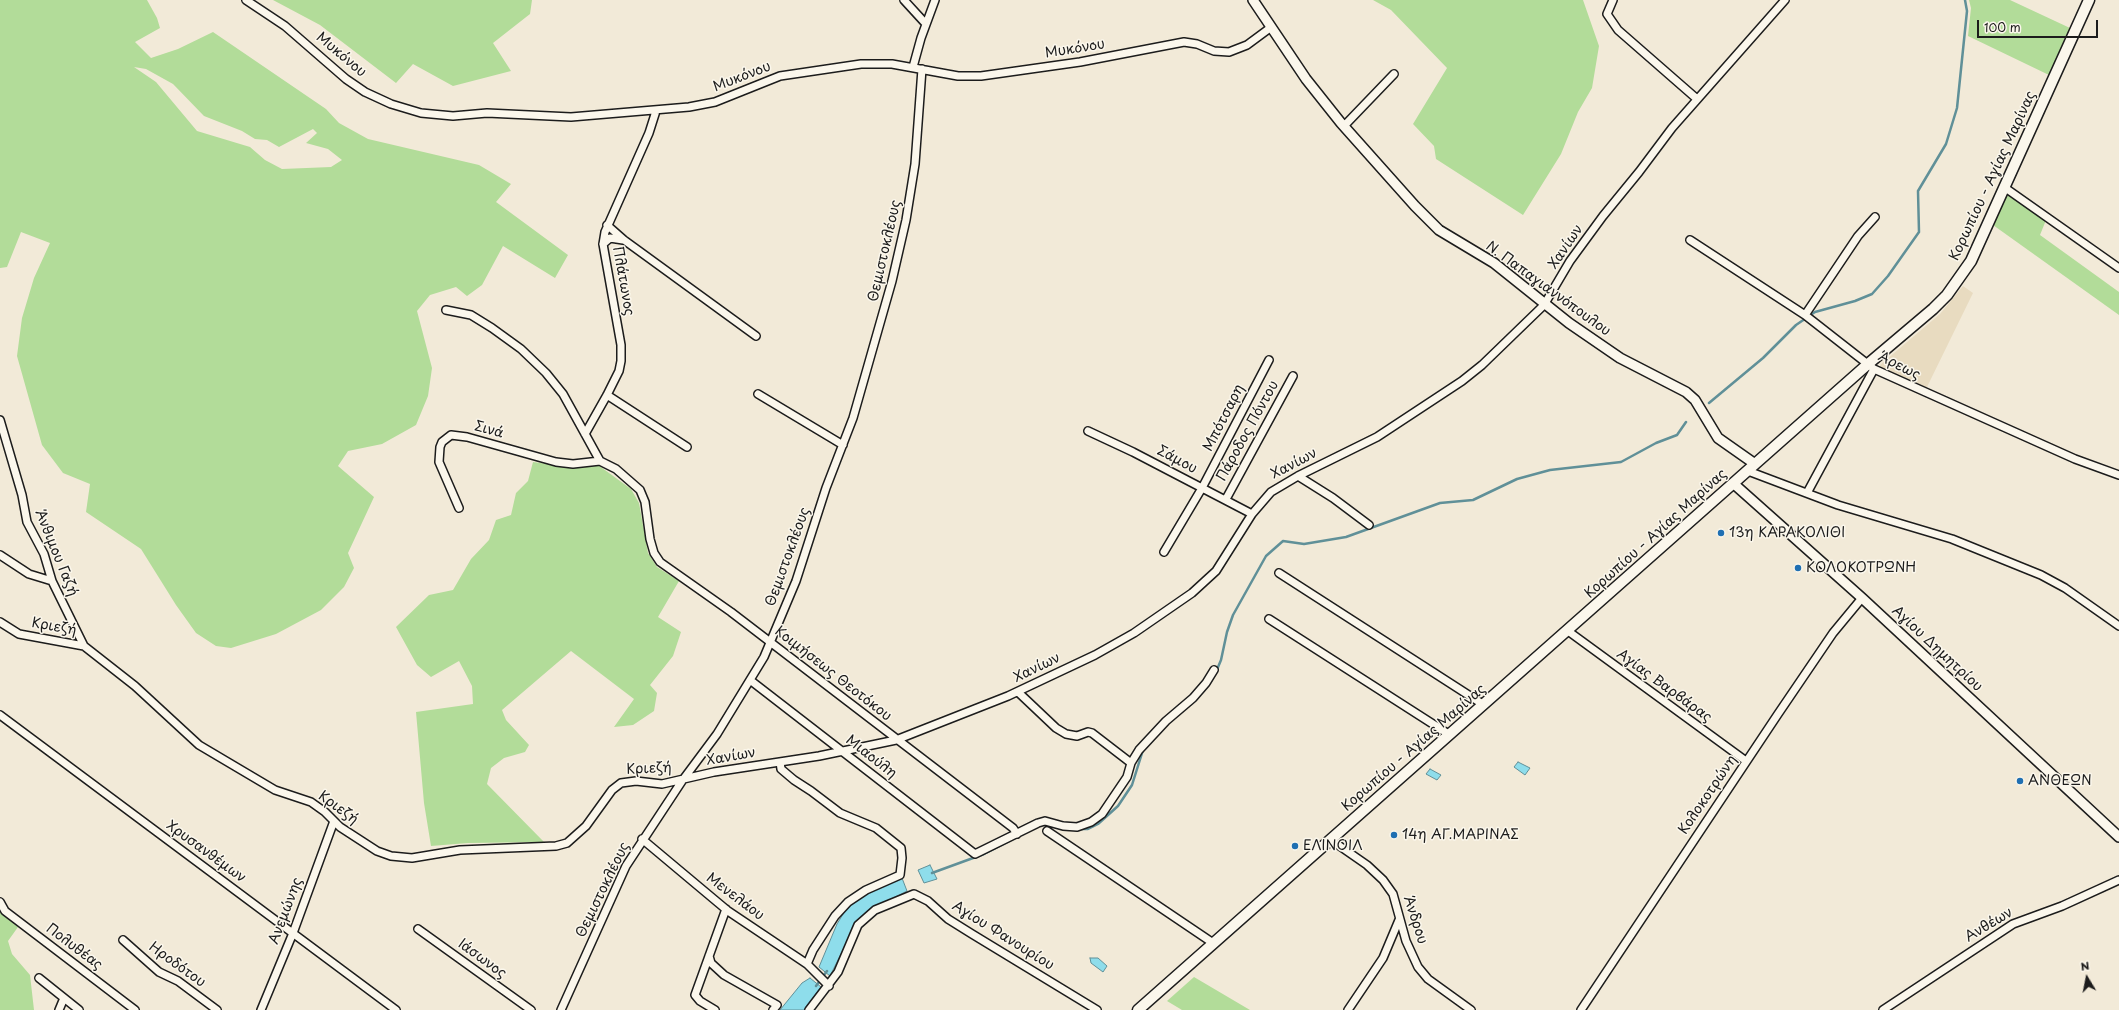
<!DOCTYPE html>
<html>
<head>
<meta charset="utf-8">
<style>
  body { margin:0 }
  #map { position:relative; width:2119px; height:1010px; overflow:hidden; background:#f2ead8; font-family:"Playpen Sans",sans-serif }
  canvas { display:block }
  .north { position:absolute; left:2067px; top:958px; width:40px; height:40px; -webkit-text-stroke:3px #fbf7ec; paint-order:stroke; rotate:350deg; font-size:11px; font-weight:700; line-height:16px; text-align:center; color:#1c1c1c }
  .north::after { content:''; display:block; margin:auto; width:14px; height:18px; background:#1c1c1c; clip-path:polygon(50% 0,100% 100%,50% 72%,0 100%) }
  .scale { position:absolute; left:1977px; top:20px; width:121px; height:18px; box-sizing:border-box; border:2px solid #1c1c1c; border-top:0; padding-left:5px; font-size:12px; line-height:14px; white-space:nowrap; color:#1c1c1c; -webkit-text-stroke:3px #fbf7ec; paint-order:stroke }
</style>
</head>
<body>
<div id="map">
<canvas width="2119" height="1010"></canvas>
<div class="north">N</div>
<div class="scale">100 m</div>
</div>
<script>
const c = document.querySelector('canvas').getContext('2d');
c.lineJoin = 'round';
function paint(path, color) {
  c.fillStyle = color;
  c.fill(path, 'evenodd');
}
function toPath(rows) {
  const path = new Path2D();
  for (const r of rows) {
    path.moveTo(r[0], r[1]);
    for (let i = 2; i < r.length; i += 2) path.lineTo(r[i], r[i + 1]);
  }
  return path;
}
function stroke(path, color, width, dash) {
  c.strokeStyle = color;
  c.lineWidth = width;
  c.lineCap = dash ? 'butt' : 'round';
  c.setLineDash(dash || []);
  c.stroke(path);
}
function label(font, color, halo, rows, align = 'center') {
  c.font = font + ' "Playpen Sans",sans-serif';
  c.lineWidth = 3;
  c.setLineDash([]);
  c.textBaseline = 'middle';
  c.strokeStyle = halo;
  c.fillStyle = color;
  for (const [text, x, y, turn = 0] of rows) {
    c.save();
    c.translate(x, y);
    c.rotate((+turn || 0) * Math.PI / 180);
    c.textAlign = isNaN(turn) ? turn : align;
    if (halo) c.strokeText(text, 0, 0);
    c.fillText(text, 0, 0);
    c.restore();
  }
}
const built = toPath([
  [1963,286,1973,293,1926,389,1881,368,1880,365,1940,314]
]);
const green = toPath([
  [0,0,147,0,157,18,160,28,135,42,151,58,178,49,213,32,326,109,339,123,368,139,479,165,511,184,496,202,568,255,555,278,503,246,482,285,467,296,456,287,430,295,417,311,432,368,428,396,416,425,382,444,348,451,338,466,374,497,348,553,354,568,344,587,321,610,276,634,231,648,216,646,196,633,176,605,141,549,86,512,90,484,63,473,42,445,17,356,22,318,34,278,50,243,21,232,7,267,0,268],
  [134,67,146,69,173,84,204,116,242,131,255,139,267,140,279,147,313,129,317,133,306,143,328,149,342,160,331,167,282,169,265,160,250,147,197,131,156,82],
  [273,0,532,0,530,14,493,43,511,71,453,86,413,64,396,83,320,25],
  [1373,0,1583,0,1599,46,1592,88,1578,112,1561,154,1523,215,1436,159,1434,146,1413,124,1447,68,1391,10],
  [1969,0,2010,0,2070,28,2049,75,1968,36,1971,8],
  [2012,194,2046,220,2040,235,2119,292,2119,315,1993,225,2005,197],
  [533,462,579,468,598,465,631,489,639,503,648,553,657,567,679,581,658,617,681,632,673,656,650,685,657,693,654,711,633,725,614,727,634,699,571,651,502,710,506,720,529,745,525,752,504,758,491,768,487,784,544,842,468,843,431,846,424,803,416,712,473,704,472,686,459,661,431,677,417,665,396,627,429,595,453,590,471,559,489,540,496,520,511,515,516,493,528,481],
  [0,912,18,927,8,941,12,954,30,975,34,1010,0,1010],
  [1194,977,1250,1010,1182,1010,1167,1001]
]);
const water = toPath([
  [1518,762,1530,768,1525,775,1514,767,1518,762],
  [1430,769,1441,775,1437,780,1426,774,1430,769],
  [930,865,937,879,924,883,918,870,930,865],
  [902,878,907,891,872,909,857,922,830,976,819,967,837,924,848,906,860,896,893,880,902,878],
  [1090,958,1098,958,1107,966,1103,972,1091,963,1090,958],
  [810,978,821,987,804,1010,780,1010,802,983,810,978]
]);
const stream = toPath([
  [1709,403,1763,358,1796,325,1815,312,1855,301,1872,294,1888,276,1919,232,1918,191,1946,144,1957,108,1967,11,1965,0],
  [1216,672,1221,660,1227,632,1233,615,1266,556,1283,541,1304,544,1346,537,1440,503,1473,500,1517,479,1550,470,1621,462,1656,443,1677,435,1686,422],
  [1080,829,1088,829,1098,824,1118,806,1132,785,1143,750],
  [932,873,984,854,1017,837],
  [816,986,827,971]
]);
const minor = toPath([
  [246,0,285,26,346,79,365,92,391,104,421,113,453,116,487,113,571,117,689,107,715,102,780,76,861,64,892,64,958,76,981,76,1080,62,1184,42,1197,44,1214,51,1229,52,1247,45,1270,28],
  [904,0,926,24],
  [1613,0,1607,14,1618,30,1697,99],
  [913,67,921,38,935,0],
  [1344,126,1394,74],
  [2004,187,2119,268],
  [607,225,624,240,756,336],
  [1690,240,1805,315,1874,369,2075,459,2119,475],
  [603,244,610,238,623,240],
  [446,310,471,315,492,328,521,349,546,373,563,394,600,461,616,469,640,490,645,502,650,539,654,553,660,562,731,612,1013,828,1017,834],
  [1805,315,1858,236,1875,217],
  [758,394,843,445],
  [607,395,687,447],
  [0,420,22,495,27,522,44,554,52,581,84,646],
  [1088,431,1133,452,1252,514],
  [585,434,607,395,619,371,621,361,621,345,603,244,605,232,649,133,656,111],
  [1748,471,1838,505,1952,539,2041,575,2065,588,2119,626],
  [1298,476,1333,498,1369,525],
  [1807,493,1874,369],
  [1226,499,1293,376],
  [459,508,439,462,440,447,442,442,451,435,467,437,556,462,573,464,600,461],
  [1164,552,1202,488,1269,360],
  [0,555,29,574,52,581],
  [1279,573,1484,705],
  [1269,619,1450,735],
  [0,622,19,634,84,646,135,686,199,745,275,790,311,802,325,812,340,827,377,851,391,856,412,858,460,850,556,846,567,843,586,826,612,790,621,783,636,781,662,784,714,772,819,756,896,740,1008,696,1095,655,1134,633,1192,593,1216,571,1252,514,1271,492,1298,476,1377,437,1462,381,1482,365,1544,305,1570,261,1603,216,1639,172,1672,128,1785,0],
  [1568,631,1746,761],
  [750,680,975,854,1038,823,1045,821,1063,826,1077,827,1091,822,1102,814,1127,777,1131,763,1139,750,1166,721,1193,698,1206,683,1214,670],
  [1018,692,1056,728,1066,734,1077,736,1088,732,1092,733,1131,763],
  [0,715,396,1010],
  [780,762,781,769,794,780,811,791,840,813,876,828,901,848,902,858,900,875,866,890,848,902,835,916,813,950,807,964],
  [1047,831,1213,943],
  [642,839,728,911,807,964,829,986],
  [1331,840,1367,865,1383,880,1393,894,1406,941,1418,967,1428,979,1471,1010],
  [0,902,5,911,135,1010],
  [418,929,531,1010],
  [123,940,159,972,178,981,217,1010],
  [709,956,711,963,724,975,777,1005,773,1010],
  [39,978,79,1010],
  [59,1010,64,998],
  [261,1010,293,933,334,821],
  [561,1010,626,866,682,781,717,734,764,657,796,581,826,488,853,418,892,281,906,220,915,164,922,69],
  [715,1010,700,1001,695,995,726,909],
  [809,1010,838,972,858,925,875,910,914,894,928,901,948,919,972,934,1097,1010],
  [1348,1010,1383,958,1399,920],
  [1581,1010,1778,714,1833,633,1862,598],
  [1883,1010,2013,924,2062,906,2119,880]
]);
const tertiary = toPath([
  [1253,0,1306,79,1341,123,1415,206,1439,230,1494,263,1569,323,1620,358,1686,392,1695,400,1718,438,1755,464],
  [1734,484,1862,598,2119,837]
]);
const secondary = toPath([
  [1138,1010,1868,364,1933,309,1947,295,1971,261,2089,0]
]);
const markers = [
  [1721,533,4,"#1f6fb2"],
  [1798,568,4,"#1f6fb2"],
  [2020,781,4,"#1f6fb2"],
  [1394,835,4,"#1f6fb2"],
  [1295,846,4,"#1f6fb2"]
];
const streetNames = [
  ["Μυκόνου",1075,49,-9],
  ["Μυκόνου",341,55,40],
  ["Μυκόνου",742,77,-21],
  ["Κορωπίου - Αγίας Μαρίνας",1993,176,-65],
  ["Χανίων",1566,247,-56],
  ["Θεμιστοκλέους",885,251,-77],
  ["Πλάτωνος",623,281,80],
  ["Ν. Παπαγιαννόπουλου",1548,289,36],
  ["Άρεως",1899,366,27],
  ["Μπότσαρη",1224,418,-63],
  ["Σινά",489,430,16],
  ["Πάροδος Πόντου",1248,431,-61],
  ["Σάμου",1177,460,28],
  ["Χανίων",1294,464,-28],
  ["Κορωπίου - Αγίας Μαρίνας",1656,534,-42],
  ["Άνθιμου Γαζή",56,553,68],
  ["Θεμιστοκλέους",788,557,-70],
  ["Κριεζή",54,627,10],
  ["Αγίου Δημητρίου",1937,649,43],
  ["Χανίων",1037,668,-26],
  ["Κοιμήσεως Θεοτόκου",833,674,38],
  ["Αγίας Βαρβάρας",1664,686,36],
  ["Κορωπίου - Αγίας Μαρίνας",1414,748,-41],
  ["Χανίων",731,757,-10],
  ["Μιαούλη",871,757,38],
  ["Κριεζή",649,769,-2],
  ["Κολοκοτρώνη",1708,795,-56],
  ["Κριεζή",338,808,36],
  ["Χρυσανθέμων",206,852,36],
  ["Θεμιστοκλέους",603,890,-64],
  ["Μενελάου",735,897,37],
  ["Ανεμώνης",286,911,-69],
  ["Άνδρου",1415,920,72],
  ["Ανθέων",1989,925,-31],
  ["Αγίου Φανουρίου",1003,936,32],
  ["Πολυθέας",74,947,37],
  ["Ιάσωνος",482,959,36],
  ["Ηροδότου",177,965,36]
];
const poiNames = [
  ["13η ΚΑΡΑΚΟΛΙΘΙ",1729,533],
  ["ΚΟΛΟΚΟΤΡΩΝΗ",1806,568],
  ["ΑΝΘΕΩΝ",2028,781],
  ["14η ΑΓ.ΜΑΡΙΝΑΣ",1402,835],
  ["ΕΛΙΝΟΙΛ",1303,846]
];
paint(built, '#e8dbc0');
paint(green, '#b2dc99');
paint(water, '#8eddeb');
stroke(water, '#609098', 1);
stroke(stream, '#609098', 2.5);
stroke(minor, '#1c1c1c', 10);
stroke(tertiary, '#1c1c1c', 12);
stroke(secondary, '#1c1c1c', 13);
stroke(minor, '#fbf7ec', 7);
stroke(tertiary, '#fbf7ec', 9);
stroke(secondary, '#fbf7ec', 10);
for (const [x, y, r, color] of markers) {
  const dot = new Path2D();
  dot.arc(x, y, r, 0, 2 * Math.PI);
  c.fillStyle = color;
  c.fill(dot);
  stroke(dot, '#fbf7ec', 1.5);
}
label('14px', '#1c1c1c', '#fbf7ec', streetNames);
label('14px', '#1c1c1c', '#fbf7ec', poiNames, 'left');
</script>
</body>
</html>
